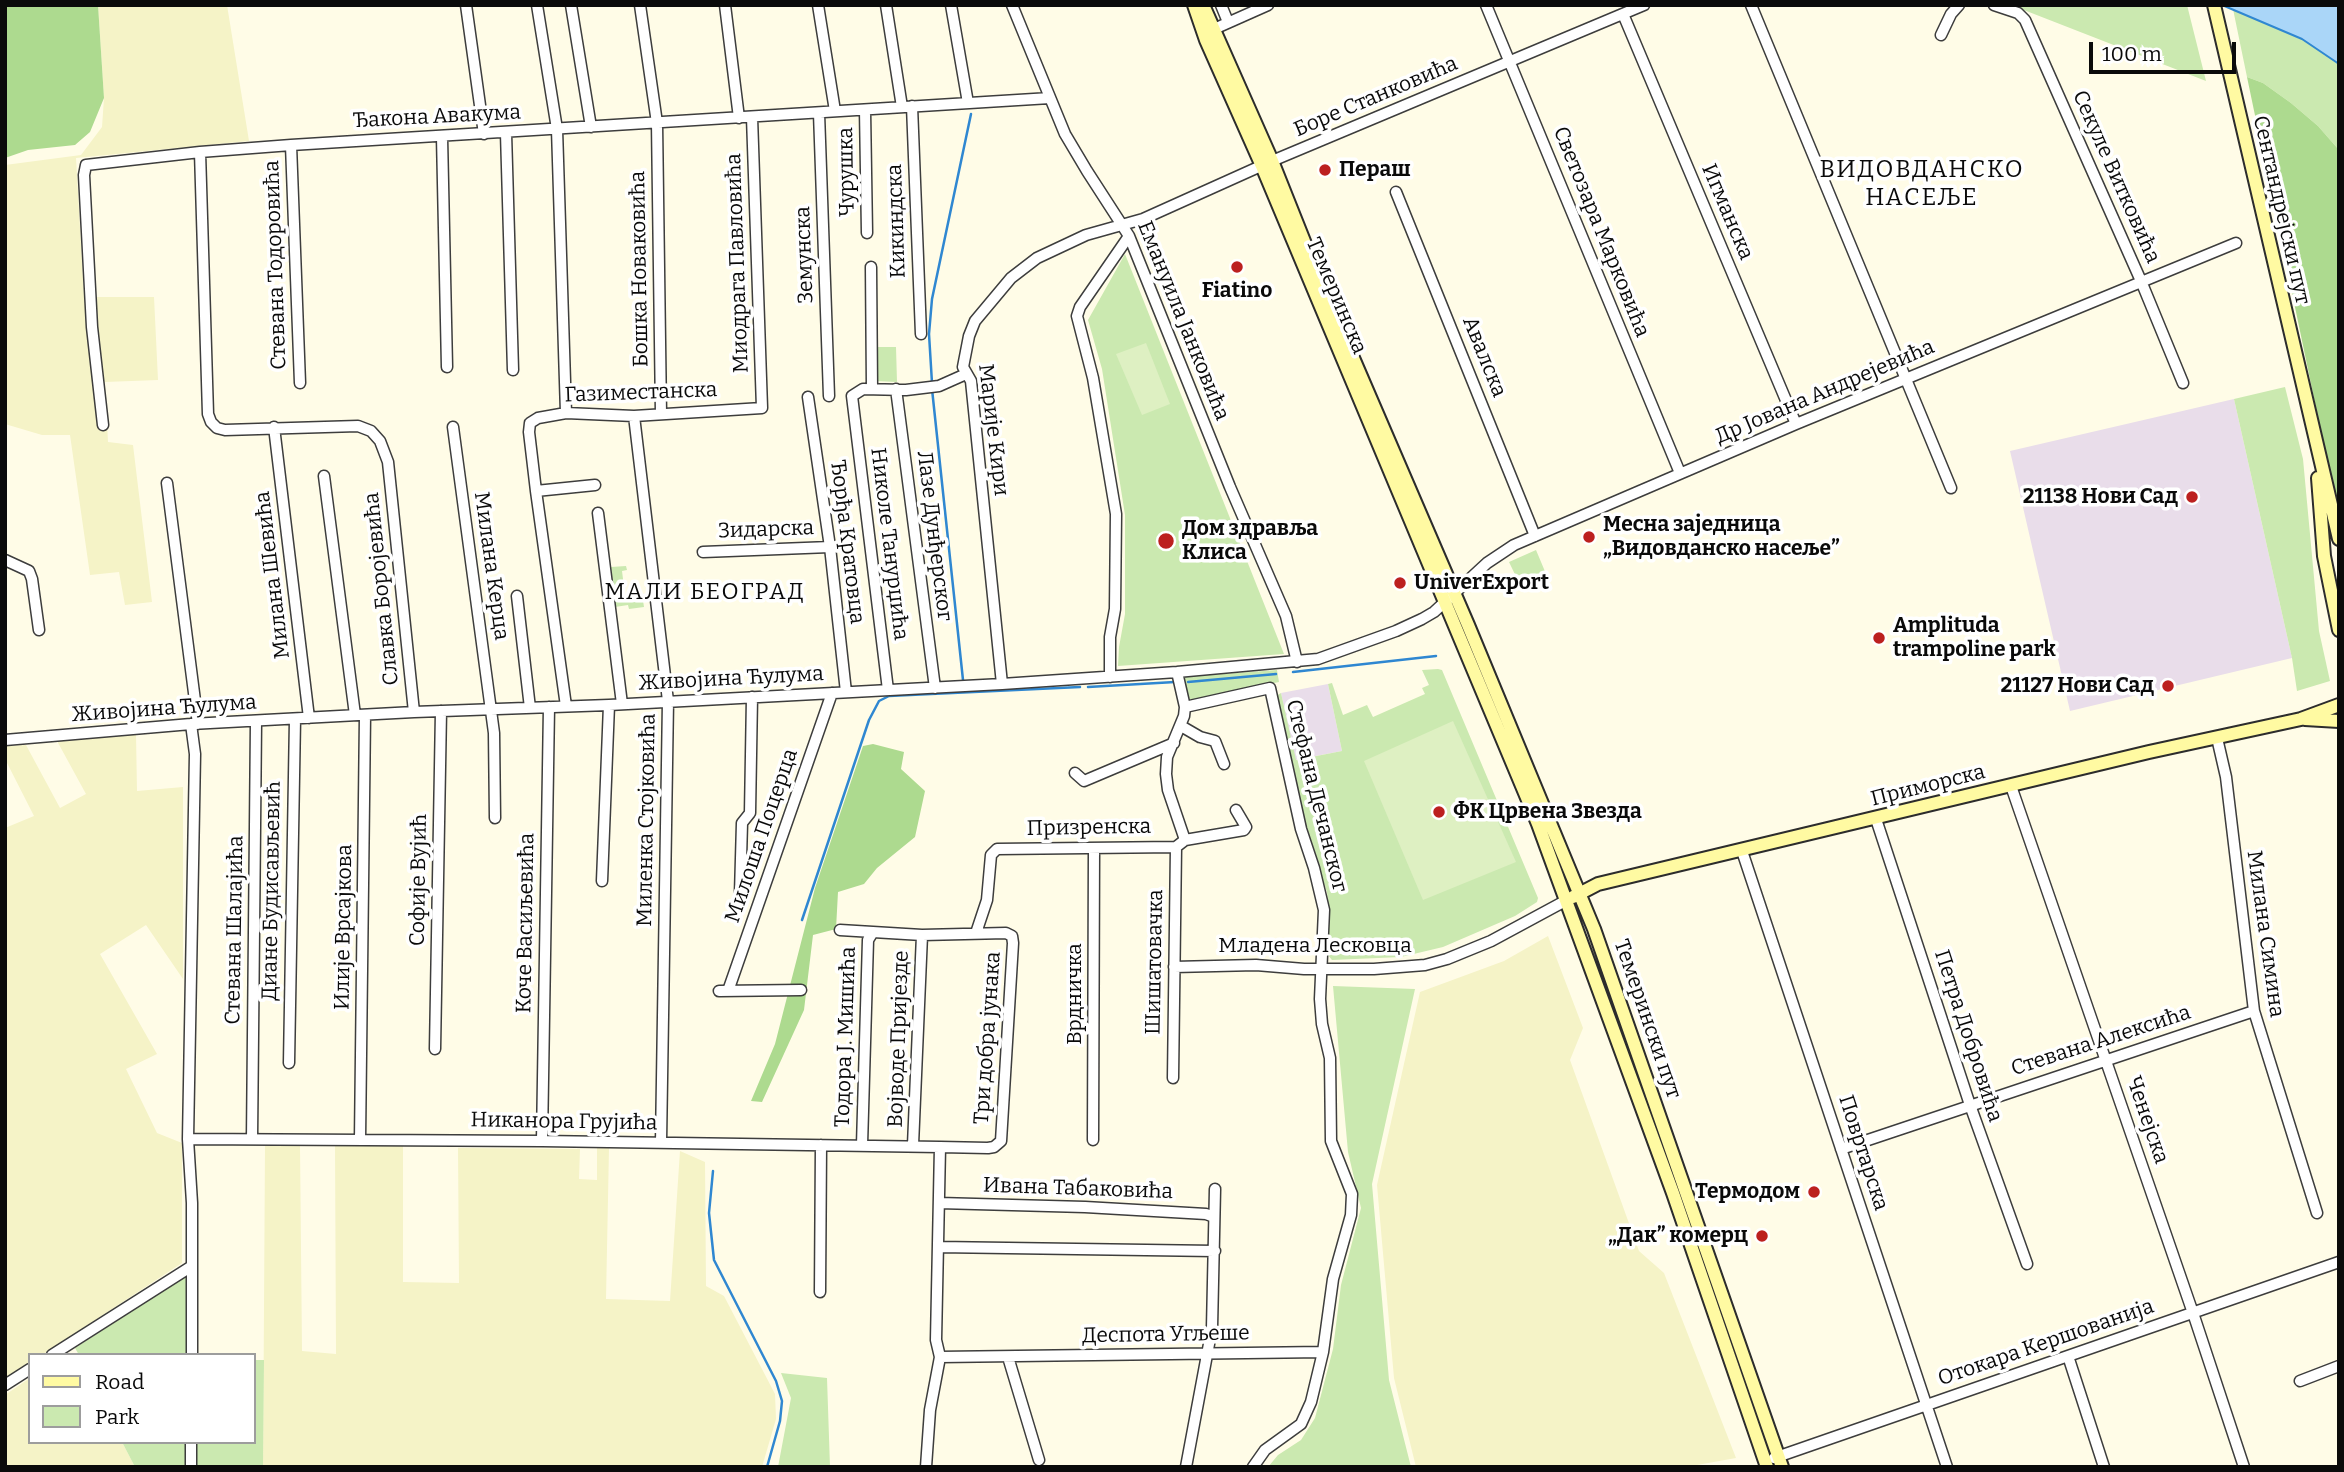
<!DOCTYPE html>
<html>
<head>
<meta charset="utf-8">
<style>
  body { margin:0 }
  #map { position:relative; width:2344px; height:1472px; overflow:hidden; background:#fffce7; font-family:Bitter,serif }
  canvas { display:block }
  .frame { position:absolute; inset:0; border:7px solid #0a0a0a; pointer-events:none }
  .legend { position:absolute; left:28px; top:1353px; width:228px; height:91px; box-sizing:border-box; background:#fff; border:2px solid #9d9d9d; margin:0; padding:9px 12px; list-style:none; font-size:21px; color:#0a0a0a }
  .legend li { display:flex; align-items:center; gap:14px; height:35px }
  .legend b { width:35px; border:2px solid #9d9d9d }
  .scale { position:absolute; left:2089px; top:42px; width:147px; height:32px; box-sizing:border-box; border:4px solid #0a0a0a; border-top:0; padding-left:9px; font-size:21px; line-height:24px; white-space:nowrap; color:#0a0a0a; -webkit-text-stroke:5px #fff; paint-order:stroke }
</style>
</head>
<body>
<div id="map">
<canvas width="2344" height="1472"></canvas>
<div class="frame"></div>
<ul class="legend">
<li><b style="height:9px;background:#fffaa2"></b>Road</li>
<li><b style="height:19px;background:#cbe9b0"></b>Park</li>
</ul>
<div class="scale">100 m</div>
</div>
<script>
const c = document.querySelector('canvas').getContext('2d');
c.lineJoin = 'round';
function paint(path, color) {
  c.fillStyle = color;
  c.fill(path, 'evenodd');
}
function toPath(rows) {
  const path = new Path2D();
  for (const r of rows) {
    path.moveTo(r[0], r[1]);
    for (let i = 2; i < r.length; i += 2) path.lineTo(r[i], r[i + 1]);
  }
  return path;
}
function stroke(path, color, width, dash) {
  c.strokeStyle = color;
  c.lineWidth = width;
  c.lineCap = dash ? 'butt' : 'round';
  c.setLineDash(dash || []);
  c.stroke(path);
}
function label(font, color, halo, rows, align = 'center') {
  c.font = font + ' Bitter,serif';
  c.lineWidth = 7;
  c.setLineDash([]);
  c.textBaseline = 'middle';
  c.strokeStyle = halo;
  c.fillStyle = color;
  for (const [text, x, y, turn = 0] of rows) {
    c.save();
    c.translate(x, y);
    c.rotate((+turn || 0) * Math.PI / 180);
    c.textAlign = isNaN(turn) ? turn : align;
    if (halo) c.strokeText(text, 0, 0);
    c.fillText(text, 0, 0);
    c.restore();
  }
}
const industrial = toPath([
  [2234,399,2292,658,2070,711,2010,451],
  [1328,684,1342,751,1295,760,1281,693]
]);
const farmland = toPath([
  [98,5,227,5,249,141,76,158,84,297,154,297,158,380,105,382,108,442,133,445,152,602,125,605,119,572,90,575,70,435,42,435,5,424,5,165,81,155,102,127,104,98],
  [136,734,137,791,183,787,183,979,146,925,100,954,157,1054,126,1069,157,1133,182,1143,182,1263,42,1355,30,1355,30,1363,5,1379,5,828,34,816,5,759,5,746,26,745,60,808,86,794,57,741],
  [1548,936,1583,1028,1570,1060,1639,1251,1664,1273,1736,1458,1686,1467,1416,1467,1394,1378,1377,1185,1420,992,1504,961],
  [403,1145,403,1282,459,1283,458,1148,580,1149,579,1179,597,1180,597,1147,609,1148,606,1299,670,1301,680,1151,705,1162,706,1286,724,1296,775,1394,776,1419,762,1467,263,1467,265,1146,300,1146,302,1351,336,1354,335,1146],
  [30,1378,30,1442,122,1442,135,1467,5,1467,5,1395]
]);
const green = toPath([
  [2011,5,2187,5,2206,81],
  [2233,9,2302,39,2339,64,2339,150,2318,126,2291,103,2263,83,2247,77],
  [1125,254,1284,654,1118,666,1119,647,1125,614,1125,515,1102,369,1088,320],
  [875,347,896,347,897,382,876,381],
  [2285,387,2303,459,2319,631,2330,681,2297,691,2292,658,2234,399],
  [1536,550,1549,581,1523,591,1509,562],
  [626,566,627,570,622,571,625,595,642,594,644,607,629,609,628,605,615,607,611,567],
  [1438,669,1442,670,1538,898,1537,902,1515,916,1443,947,1401,957,1332,960,1328,955,1329,918,1327,892,1304,825,1276,696,1281,693,1296,760,1342,751,1328,684,1332,683,1343,715,1367,705,1373,717,1425,694,1422,688,1429,685,1422,670],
  [1277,670,1279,682,1193,700,1188,698,1182,677],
  [1333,986,1415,989,1372,1184,1389,1380,1411,1467,1268,1467,1278,1455,1301,1440,1315,1418,1333,1349,1341,1285,1361,1208,1348,1152],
  [195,1270,196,1355,79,1355,75,1348],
  [254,1360,264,1360,263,1467,135,1467,122,1442,254,1442],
  [781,1373,827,1378,830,1467,778,1467,791,1398]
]);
const forest = toPath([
  [5,5,98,5,104,98,90,132,75,145,28,150,5,158],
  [2247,77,2263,83,2291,103,2318,126,2339,150,2339,518],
  [873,744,904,752,901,769,925,791,915,837,877,868,864,884,838,892,836,929,813,935,804,1010,762,1102,751,1101,775,1044,815,888,863,746]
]);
const pitch = toPath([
  [1146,343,1170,404,1142,415,1116,354],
  [1453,721,1516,862,1423,900,1364,761]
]);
const water = toPath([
  [2222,5,2339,5,2339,64,2302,39,2222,5]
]);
const stream = toPath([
  [932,383,929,334,932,299,971,114],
  [932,389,963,680],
  [1293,672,1436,656],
  [1188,682,1276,674],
  [1088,687,1175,682],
  [802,920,869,720,879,701,889,696,1080,687],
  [713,1171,709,1213,714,1260,776,1381,782,1401,780,1421,767,1467]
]);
const street = toPath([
  [466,5,484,134],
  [537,5,557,129,566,413],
  [571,5,591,127],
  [640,5,657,123,661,414],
  [725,5,739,118],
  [818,5,835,111],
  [886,5,902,107],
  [951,5,968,103],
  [1012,5,1065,134,1087,171,1129,236,1230,487,1286,616,1297,662],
  [1221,5,1228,22],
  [1486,5,1680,473],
  [1751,5,1951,488],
  [1994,5,2018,13,2025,20,2141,281,2183,383],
  [1623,14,1796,424],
  [1214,29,1268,5],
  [1941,35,1951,14,1959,5],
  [912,106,921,334],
  [865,110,867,233],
  [819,113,829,396],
  [506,133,513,370],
  [442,137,447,367],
  [291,145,300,383],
  [200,152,208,414,211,422,217,428,225,430,358,426,371,431,380,441,388,462,414,712],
  [1396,192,1535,536],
  [871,267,872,389],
  [896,389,935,688],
  [808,397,830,547,846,692],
  [634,416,668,701,661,1142],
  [103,425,92,327,84,175,86,165,200,152,291,145,1050,98],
  [274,427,309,718],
  [453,427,494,733,495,818],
  [324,476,355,715],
  [167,483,198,724],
  [536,491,595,485],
  [598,513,622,704],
  [703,552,830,547],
  [5,560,29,571,32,579,39,630],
  [517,596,530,708],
  [1177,672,1185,707,1184,716,1167,757,1166,774,1168,790,1185,840],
  [1110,677,1110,637,1115,609,1116,514,1093,378,1077,316,1080,307,1129,236],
  [1002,684,971,381,963,367,969,336,975,321,1011,278,1037,258,1086,235,1143,219,1272,161,1644,5],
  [888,690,852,396,863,389,906,390,939,386,966,374],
  [566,706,536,491,529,432,530,423,538,418,566,413,634,416,762,408,752,117],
  [1185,707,1270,688,1301,829,1314,868,1324,910,1320,999,1322,1024,1330,1058,1331,1141,1352,1194,1351,1215,1333,1279,1323,1352,1311,1402,1301,1424,1265,1450,1253,1467],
  [191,724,195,754,188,1139,192,1203,192,1355],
  [1181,726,1200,737,1215,741,1224,764],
  [2217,738,2226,777,2254,1011,2317,1213],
  [5,740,191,724,414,712,609,705,1002,684,1177,672,1318,659,1396,631,1422,619,1434,612,1487,563,1514,545,1796,424,2236,243],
  [1075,773,1084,781,1174,743],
  [2011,786,2193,1313,2244,1467],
  [1876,819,1970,1105,2027,1264],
  [1742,851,1947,1467],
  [602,881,609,705],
  [740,894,742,823,750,813,752,697],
  [840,930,922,935,1006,933,1012,936,1013,943,1001,1141,994,1147,988,1148,940,1147],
  [976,933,987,900,991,855,997,849,1176,847,1185,840,1244,830,1246,827,1236,810],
  [1174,967,1256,965,1304,969,1374,969,1425,965,1447,959,1491,941,1567,900],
  [719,991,801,990],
  [728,991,832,693],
  [435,1049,441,711],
  [289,1063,295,719],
  [1173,1078,1176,847],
  [188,1139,542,1141,940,1147,936,1340,940,1357],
  [252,1139,256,722],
  [360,1140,365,715],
  [1093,1140,1094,848],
  [542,1141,549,707],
  [862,1145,868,940,873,932],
  [913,1145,922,935],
  [1841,1149,2254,1011],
  [939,1203,1085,1207,1206,1214,1214,1217],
  [938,1247,1215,1251],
  [820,1292,821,1145],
  [52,1355,192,1266],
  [2068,1356,2104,1467],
  [1008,1357,1039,1460],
  [2300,1381,2339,1366],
  [5,1385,30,1369],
  [1774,1458,2339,1262],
  [191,1467,191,1442],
  [926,1467,930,1410,940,1357,1323,1352],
  [1186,1467,1212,1328,1215,1189]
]);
const secondary = toPath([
  [1194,5,1206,40,1262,166,1538,824,1673,1193,1767,1467],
  [1203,5,1272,161,1319,279,1468,625,1594,929,1782,1467],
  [2214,5,2339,539],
  [2318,478,2324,556,2339,630],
  [2305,719,2339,721],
  [1573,897,1598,884,2149,752,2301,719,2339,705]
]);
const markers = [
  [1325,170,7,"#bc201f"],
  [1237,267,7,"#bc201f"],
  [2192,497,7,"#bc201f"],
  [1589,537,7,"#bc201f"],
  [1166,541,9,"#bc201f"],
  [1400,583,7,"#bc201f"],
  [1879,638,7,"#bc201f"],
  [2168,686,7,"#bc201f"],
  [1439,812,7,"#bc201f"],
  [1814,1192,7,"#bc201f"],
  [1762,1236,7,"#bc201f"]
];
const streetNames = [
  ["Боре Станковића",1376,97,-23],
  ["Ђакона Авакума",437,117,-3],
  ["Чурушка",847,172,-91],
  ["Секуле Витковића",2116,177,66],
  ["Сентандрејски пут",2281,210,77],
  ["Игманска",1727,212,67],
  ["Кикиндска",897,221,-92],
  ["Светозара Марковића",1601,232,68],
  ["Земунска",805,255,-92],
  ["Миодрага Павловића",738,263,-92],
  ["Стевана Тодоровића",276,265,-92],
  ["Бошка Новаковића",640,269,-91],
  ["Темеринска",1336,296,67],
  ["Емануила Јанковића",1183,321,68],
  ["Авалска",1484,357,68],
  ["Др Јована Андрејевића",1825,392,-23],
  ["Газиместанска",641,393,-2],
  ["Марије Кири",993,430,83],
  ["Зидарска",766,530,-2],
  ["Лазе Дунђерског",934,536,83],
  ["Ђорђа Кратовца",847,542,83],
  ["Николе Танурџића",889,544,83],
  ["Милана Керца",491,566,82],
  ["Милана Шевића",273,575,-97],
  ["Славка Боројевића",382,589,-96],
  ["Живојина Ћулума",731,679,-3],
  ["Живојина Ћулума",164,709,-4],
  ["Приморска",1928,786,-14],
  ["Стефана Дечанског",1316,796,76],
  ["Миленка Стојковића",647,820,-89],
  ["Призренска",1089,828,-1],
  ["Милоша Поцерца",762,836,-71],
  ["Софије Вујић",419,880,-89],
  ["Диане Будисављевић",272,891,-89],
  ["Коче Васиљевића",526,923,-89],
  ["Илије Врсајкова",344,927,-89],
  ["Стевана Шалајића",235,930,-89],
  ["Милана Симина",2265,934,82],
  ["Младена Лесковца",1315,946],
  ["Шишатовачка",1155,962,-89],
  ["Врдничка",1075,994,-90],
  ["Темерински пут",1647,1019,71],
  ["Петра Добровића",1968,1036,72],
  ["Тодора Ј. Мишића",846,1037,-88],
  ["Три добра јунака",988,1038,-86],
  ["Војводе Пријезде",899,1039,-88],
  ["Стевана Алексића",2101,1041,-18],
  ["Ченејска",2147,1120,71],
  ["Никанора Грујића",564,1122,1],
  ["Повртарска",1863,1153,72],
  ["Ивана Табаковића",1078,1189,2],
  ["Деспота Угљеше",1166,1335,-1],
  ["Отокара Кершованија",2046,1343,-19]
];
const poiNames = [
  ["Пераш",1339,170],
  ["Fiatino",1237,291,"center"],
  ["21138 Нови Сад",2178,497,"right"],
  ["Месна заједница",1603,525],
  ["„Видовданско насеље”",1603,549],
  ["Дом здравља",1182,529],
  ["Клиса",1182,553],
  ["UniverExport",1414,583],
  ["Amplituda",1893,626],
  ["trampoline park",1893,650],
  ["21127 Нови Сад",2154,686,"right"],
  ["ФК Црвена Звезда",1453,812],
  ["Термодом",1800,1192,"right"],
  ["„Дак” комерц",1748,1236,"right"]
];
const neighbourhoodNames = [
  ["МАЛИ БЕОГРАД",705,593]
];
const quarterNames = [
  ["ВИДОВДАНСКО",1922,170],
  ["НАСЕЉЕ",1922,198]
];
paint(industrial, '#e9ddea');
paint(farmland, '#f5f3c7');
paint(green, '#cbe9b0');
paint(forest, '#adda8f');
paint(pitch, '#def0c2');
paint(water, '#aad6f8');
stroke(water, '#2f87d1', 2);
stroke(stream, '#2f87d1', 2.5);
stroke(street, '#3d3d3d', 13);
stroke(secondary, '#2c2c2c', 16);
stroke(street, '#fff', 10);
stroke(secondary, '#fffaa2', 12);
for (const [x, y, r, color] of markers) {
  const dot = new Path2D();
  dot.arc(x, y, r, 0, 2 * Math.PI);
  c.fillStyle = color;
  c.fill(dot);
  stroke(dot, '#fff', 2.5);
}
label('21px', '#0a0a0a', '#fff', streetNames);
label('bold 21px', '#0a0a0a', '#fff', poiNames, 'left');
c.letterSpacing = '2px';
label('23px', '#0a0a0a', '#fff', neighbourhoodNames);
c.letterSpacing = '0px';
c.letterSpacing = '2px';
label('24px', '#0a0a0a', '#fff', quarterNames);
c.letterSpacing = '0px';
</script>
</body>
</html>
